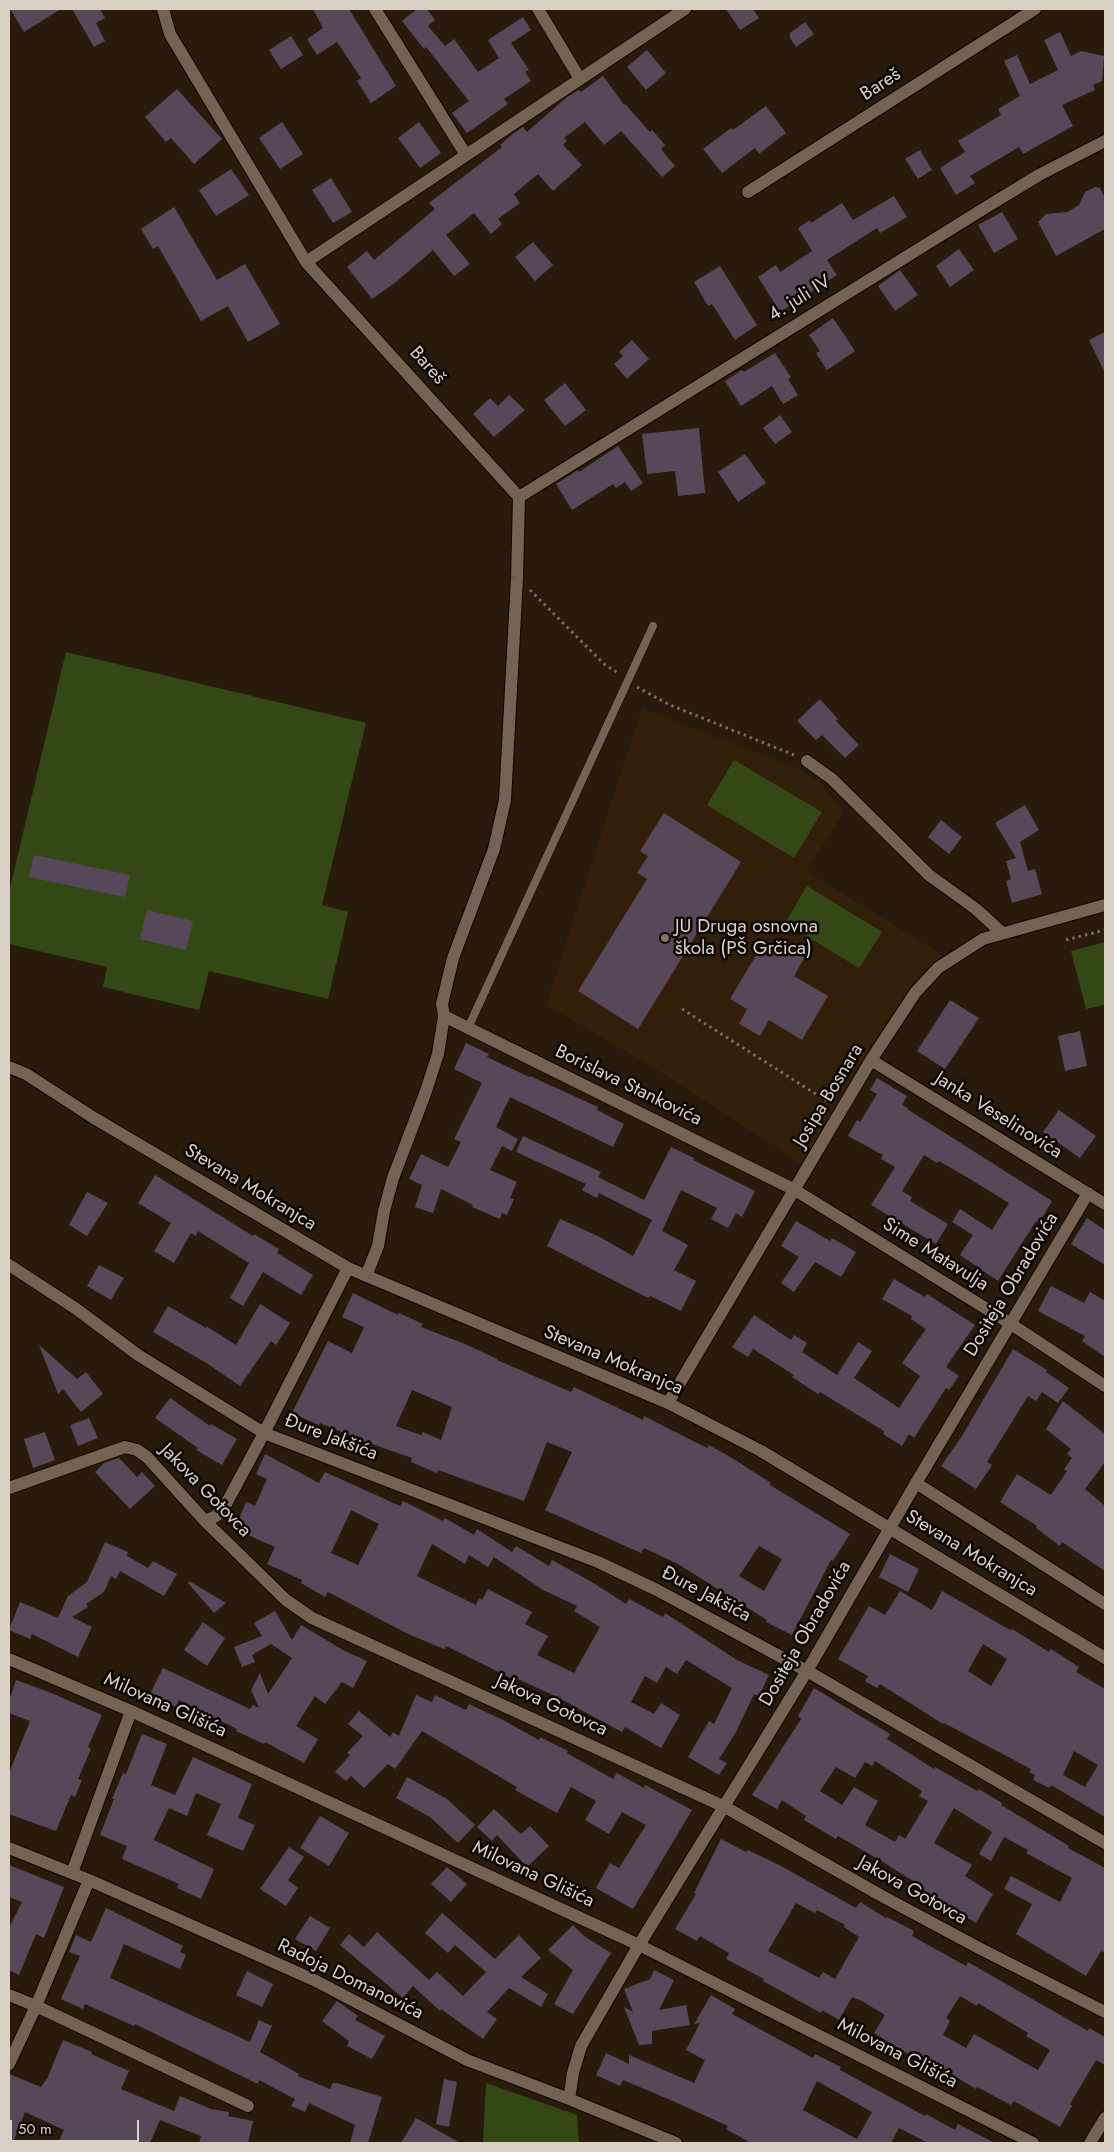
<!DOCTYPE html>
<html>
<head>
<meta charset="utf-8">
<style>
  body { margin:0 }
  #map { position:relative; width:1114px; height:2152px; overflow:hidden; background:#281b0b; font-family:Jost,sans-serif }
  canvas { display:block }
  .frame { position:absolute; inset:0; border:10px solid #d9d0c6; pointer-events:none }
  .scale { position:absolute; left:10px; top:2120px; width:129px; height:22px; box-sizing:border-box; border:2px solid #d9d0c6; border-top:0; padding-left:6px; font-size:15px; line-height:18px; white-space:nowrap; color:#d9d0c6; -webkit-text-stroke:4px #0c0703; paint-order:stroke }
</style>
</head>
<body>
<div id="map">
<canvas width="1114" height="2152"></canvas>
<div class="frame"></div>
<div class="scale">50 m</div>
</div>
<script>
const c = document.querySelector('canvas').getContext('2d');
c.lineJoin = 'round';
function paint(path, color) {
  c.fillStyle = color;
  c.fill(path, 'evenodd');
}
function toPath(rows) {
  const path = new Path2D();
  for (const r of rows) {
    path.moveTo(r[0], r[1]);
    for (let i = 2; i < r.length; i += 2) path.lineTo(r[i], r[i + 1]);
  }
  return path;
}
function stroke(path, color, width, dash) {
  c.strokeStyle = color;
  c.lineWidth = width;
  c.lineCap = dash ? 'butt' : 'round';
  c.setLineDash(dash || []);
  c.stroke(path);
}
function label(font, color, halo, rows, align = 'center') {
  c.font = font + ' Jost,sans-serif';
  c.lineWidth = 5;
  c.setLineDash([]);
  c.textBaseline = 'middle';
  c.strokeStyle = halo;
  c.fillStyle = color;
  for (const [text, x, y, turn = 0] of rows) {
    c.save();
    c.translate(x, y);
    c.rotate((+turn || 0) * Math.PI / 180);
    c.textAlign = isNaN(turn) ? turn : align;
    if (halo) c.strokeText(text, 0, 0);
    c.fillText(text, 0, 0);
    c.restore();
  }
}
const built = toPath([
  [642,708,797,768,822,784,844,812,806,871,943,955,914,981,802,1164,656,1069,546,1005]
]);
const green = toPath([
  [66,652,366,723,322,905,348,912,328,999,209,971,199,1010,103,987,107,967,9,944,9,892],
  [734,760,822,812,794,858,707,805],
  [807,886,882,932,859,968,785,923],
  [1105,942,1105,1005,1086,1009,1071,951],
  [486,2083,577,2115,579,2143,483,2143]
]);
const building = toPath([
  [10,9,61,9,24,32],
  [72,9,100,9,105,18,96,23,105,41,94,47],
  [313,9,349,9,396,86,371,103,357,81,361,78,337,42,317,55,307,39,323,28],
  [417,9,427,9,435,20,428,26,445,46,454,39,478,72,499,58,488,40,523,17,531,30,511,43,529,70,525,72,531,81,504,99,508,104,467,133,452,113,469,101,426,47,424,49,402,21],
  [726,9,753,9,759,18,740,30],
  [805,22,814,34,796,47,790,38,790,33],
  [1060,32,1071,56,1081,51,1104,56,1102,81,1093,85,1095,90,1062,105,1073,126,1023,154,1019,147,970,176,975,183,956,195,940,168,965,152,958,141,1001,115,998,109,1020,96,1004,61,1017,55,1030,84,1058,70,1044,40],
  [291,36,303,55,281,69,269,50],
  [647,50,666,73,646,90,627,67],
  [603,76,624,105,625,104,650,132,652,130,665,145,661,149,675,166,662,177,621,131,604,145,585,122,564,138,567,141,563,145,582,165,553,191,538,174,514,194,520,203,498,219,502,224,491,234,474,213,446,235,470,264,454,276,433,250,396,282,372,299,347,267,367,251,374,260,435,209,429,203,502,147,500,145,514,133,523,127,527,132,567,97,579,90,581,92],
  [177,89,222,139,194,164,171,138,166,142,145,117],
  [766,106,786,133,759,154,755,148,722,173,703,149,731,128,733,130],
  [282,122,303,154,280,169,259,138],
  [419,122,441,153,420,168,398,138],
  [920,150,932,170,918,179,905,159],
  [231,169,249,195,216,216,199,190],
  [331,178,352,212,333,223,312,190],
  [1095,187,1100,188,1105,199,1105,229,1056,256,1038,222,1046,214,1067,212,1079,205,1085,192],
  [894,196,907,217,880,233,877,228,827,260,837,275,780,312,758,277,776,265,780,272,812,251,798,228,810,220,811,223,842,203,853,220],
  [174,207,217,280,245,264,280,324,248,342,228,306,201,321,158,246,153,249,141,229],
  [1002,212,1018,239,994,253,978,225],
  [533,242,553,265,535,281,515,257],
  [959,249,974,270,950,287,936,266],
  [720,266,757,325,735,340,712,304,708,306,694,282],
  [900,270,918,295,895,311,878,286],
  [833,318,855,351,827,370,816,353,820,351,809,335],
  [1105,332,1105,373,1089,340],
  [632,340,649,359,627,379,614,364,623,356,619,352],
  [775,353,791,377,788,379,798,395,783,404,772,386,741,406,725,381,742,370,744,372],
  [565,383,586,410,565,426,544,400],
  [509,395,525,410,494,437,473,414,490,398,498,406],
  [780,415,792,432,775,444,763,428],
  [699,428,705,493,678,496,675,471,647,474,642,434],
  [618,446,643,483,631,491,625,482,616,488,613,484,572,510,556,484,578,470,579,472],
  [745,454,766,483,738,502,718,472],
  [820,699,838,719,836,721,859,745,845,758,822,735,816,740,797,721],
  [1025,805,1039,830,1020,842,1028,871,1035,869,1042,894,1012,903,1006,881,1011,879,1006,861,1016,858,995,823],
  [664,813,741,862,638,1029,578,991,647,879,637,873,648,856,640,851],
  [941,820,962,837,949,854,928,837],
  [34,855,130,875,125,897,29,877],
  [147,910,193,921,186,950,140,939],
  [783,940,807,953,794,976,828,996,802,1040,769,1020,760,1036,739,1024,747,1009,730,999,764,942,777,950],
  [950,1000,979,1018,945,1069,917,1051],
  [1080,1031,1087,1066,1065,1071,1058,1036],
  [466,1043,489,1054,487,1057,529,1077,530,1076,598,1107,597,1110,624,1124,613,1147,510,1097,496,1127,518,1139,512,1151,502,1146,490,1170,517,1182,510,1198,514,1199,507,1215,502,1213,500,1219,472,1207,473,1205,441,1189,433,1213,415,1207,422,1185,409,1179,421,1154,448,1167,461,1142,454,1139,482,1083,454,1069],
  [877,1078,907,1096,902,1105,908,1108,907,1109,1052,1201,1039,1223,1036,1221,998,1281,960,1255,973,1235,952,1222,960,1209,992,1230,1009,1203,970,1179,939,1161,937,1163,924,1155,902,1191,912,1197,910,1201,948,1224,936,1244,871,1205,895,1167,881,1159,883,1155,848,1136,857,1120,860,1122,877,1094,870,1090],
  [1059,1110,1096,1136,1080,1158,1043,1132],
  [523,1136,601,1172,598,1177,644,1200,671,1147,694,1158,693,1160,755,1191,742,1217,736,1213,728,1228,711,1219,717,1208,681,1190,662,1231,688,1245,674,1270,696,1281,681,1311,650,1296,648,1298,547,1246,560,1219,598,1236,633,1256,652,1220,599,1193,597,1198,582,1190,586,1184,516,1152],
  [155,1175,253,1236,254,1234,279,1249,277,1253,313,1275,301,1295,263,1272,243,1306,230,1298,249,1263,198,1231,196,1236,191,1233,174,1263,154,1251,171,1223,138,1203],
  [87,1192,108,1203,87,1236,69,1225],
  [1087,1218,1105,1230,1105,1265,1071,1244],
  [796,1221,830,1241,832,1238,856,1252,841,1277,815,1262,794,1292,781,1283,799,1257,781,1246],
  [99,1265,124,1278,111,1300,87,1286],
  [894,1279,925,1297,927,1294,975,1325,946,1367,959,1376,949,1390,946,1388,914,1438,909,1434,902,1446,883,1434,884,1431,820,1392,818,1394,792,1377,794,1375,753,1349,748,1357,732,1347,754,1315,791,1340,794,1335,807,1343,802,1352,837,1375,858,1342,872,1351,854,1378,899,1408,920,1376,902,1363,926,1329,911,1319,912,1316,882,1299],
  [1051,1286,1084,1303,1090,1292,1105,1301,1105,1357,1082,1341,1085,1336,1038,1311],
  [353,1293,398,1315,399,1313,423,1324,421,1327,465,1344,497,1359,497,1360,571,1392,574,1387,643,1420,644,1416,707,1448,709,1445,732,1458,771,1483,770,1485,850,1534,833,1561,831,1560,792,1635,766,1622,767,1620,678,1564,644,1548,641,1553,545,1510,572,1452,547,1442,524,1501,438,1470,437,1473,411,1462,412,1458,366,1442,320,1423,319,1425,292,1413,328,1341,352,1353,364,1327,342,1317],
  [412,1390,452,1407,441,1440,423,1432,421,1435,396,1426],
  [759,1546,782,1559,764,1591,739,1576],
  [260,1304,290,1323,276,1345,271,1341,240,1386,208,1364,153,1332,168,1306,206,1328,206,1326,236,1345],
  [39,1345,77,1379,86,1372,103,1394,81,1412,63,1389,58,1394],
  [1013,1349,1047,1370,1046,1372,1069,1388,1058,1403,1042,1392,1036,1401,1028,1396,987,1462,992,1465,976,1489,941,1466,962,1436],
  [170,1398,210,1426,211,1424,237,1439,222,1465,196,1450,198,1448,155,1418],
  [1063,1401,1105,1434,1105,1462,1085,1489,1105,1506,1105,1571,1062,1542,1060,1546,1036,1528,1037,1526,1000,1502,1017,1474,1051,1495,1067,1471,1064,1469,1072,1458,1067,1454,1071,1449,1046,1429],
  [89,1418,98,1438,78,1446,70,1425],
  [45,1432,55,1460,33,1468,24,1439],
  [265,1454,319,1483,325,1472,400,1506,403,1501,443,1521,445,1518,474,1535,477,1529,512,1552,516,1546,549,1566,552,1560,592,1582,626,1604,629,1599,663,1617,665,1613,737,1660,769,1675,759,1696,754,1694,736,1732,719,1759,727,1763,719,1775,688,1757,709,1721,714,1724,732,1688,686,1660,677,1674,666,1667,657,1683,645,1676,631,1702,654,1714,661,1703,680,1715,661,1748,625,1727,622,1732,557,1697,518,1679,517,1681,446,1646,444,1649,408,1634,328,1592,325,1597,301,1583,302,1580,267,1564,275,1547,235,1529,246,1502,255,1506,267,1479,256,1474],
  [351,1510,379,1524,358,1565,331,1553],
  [432,1544,465,1564,469,1555,488,1567,494,1557,543,1590,577,1606,574,1611,600,1627,574,1673,537,1655,548,1636,525,1624,532,1612,488,1589,482,1600,479,1598,476,1605,417,1576],
  [119,1458,137,1477,142,1472,155,1486,130,1509,95,1472,104,1463],
  [105,1542,128,1552,127,1556,148,1568,153,1561,177,1574,164,1596,120,1571,116,1579,111,1576,104,1592,86,1604,88,1607,72,1617,92,1627,78,1657,32,1634,30,1639,9,1630,20,1602,58,1618,68,1596,87,1582],
  [890,1554,919,1569,908,1592,879,1577],
  [189,1581,226,1603,214,1613,188,1583],
  [900,1591,932,1610,942,1591,1010,1630,1012,1629,1049,1652,1051,1649,1079,1667,1076,1672,1105,1689,1105,1817,1051,1785,1050,1788,1033,1780,1035,1775,1029,1772,1031,1769,944,1723,943,1724,880,1684,877,1688,865,1681,868,1676,838,1659,869,1606,885,1615],
  [983,1644,1007,1659,991,1686,968,1671],
  [1074,1751,1098,1765,1085,1787,1063,1775],
  [275,1611,292,1640,301,1625,343,1650,367,1661,353,1688,342,1682,325,1704,315,1696,296,1726,318,1739,304,1763,265,1742,264,1744,236,1731,237,1729,179,1700,176,1707,150,1694,163,1668,250,1709,253,1705,259,1708,251,1690,260,1673,268,1694,292,1658,271,1644,252,1655,255,1662,242,1667,234,1647,262,1636,254,1623],
  [203,1622,225,1638,207,1666,184,1650],
  [16,1680,49,1692,102,1715,88,1747,91,1749,78,1779,82,1780,75,1797,71,1795,56,1831,9,1814,9,1773,30,1721,9,1713,9,1701],
  [814,1688,890,1734,887,1739,934,1769,935,1767,977,1791,979,1789,1002,1803,1001,1805,1069,1846,1068,1848,1105,1868,1105,1953,1101,1951,1086,1976,1016,1934,1032,1904,1004,1889,1011,1876,1060,1902,1072,1878,1026,1853,1028,1850,1004,1837,991,1861,979,1854,992,1832,954,1808,934,1843,972,1865,965,1876,993,1894,976,1923,917,1886,918,1884,883,1862,838,1836,836,1839,804,1820,806,1816,782,1800,777,1809,752,1795,801,1719,798,1716],
  [875,1761,922,1791,919,1796,928,1801,905,1839,899,1835,895,1842,865,1825,878,1801,854,1787,842,1805,820,1791,836,1767,855,1778,865,1762,872,1766],
  [416,1695,432,1702,435,1695,466,1710,469,1704,503,1720,539,1740,540,1737,568,1751,567,1753,613,1779,617,1773,644,1788,645,1785,692,1810,633,1909,596,1888,610,1863,619,1868,646,1825,622,1812,609,1834,585,1820,596,1801,571,1787,557,1813,515,1790,517,1787,422,1731,395,1769,388,1764,364,1788,351,1776,346,1781,335,1772,350,1755,347,1753,363,1736,348,1724,359,1711,390,1737,393,1732,399,1736],
  [142,1734,167,1744,151,1785,175,1795,193,1757,252,1784,238,1818,255,1825,243,1851,207,1835,221,1804,196,1793,187,1816,169,1808,155,1837,154,1840,214,1869,201,1899,177,1888,179,1884,122,1859,127,1846,100,1835,114,1799,112,1799,123,1773,126,1774],
  [407,1777,447,1799,475,1825,458,1843,430,1817,396,1798],
  [494,1809,521,1834,530,1826,549,1846,527,1867,497,1835,492,1841,477,1827],
  [320,1816,349,1833,329,1866,300,1848],
  [721,1839,746,1852,748,1850,781,1866,856,1908,860,1902,886,1918,887,1917,914,1931,912,1936,966,1966,968,1962,1088,2031,1089,2028,1105,2037,1105,2065,1096,2060,1070,2104,1072,2106,1060,2127,1014,2101,1011,2105,977,2087,976,2089,941,2068,940,2069,910,2051,908,2054,874,2033,885,2015,862,2001,852,1997,839,2020,822,2010,821,2013,763,1981,764,1979,726,1959,729,1953,700,1936,697,1941,675,1929,696,1894,694,1893],
  [796,1903,815,1913,817,1910,845,1925,844,1927,859,1937,835,1979,823,1972,819,1978,768,1951],
  [960,1996,977,2006,978,2003,1028,2033,1026,2036,1050,2050,1038,2070,974,2034,966,2048,943,2035,950,2021,946,2018],
  [289,1847,304,1857,288,1880,298,1888,286,1906,260,1889],
  [9,1865,64,1887,44,1938,36,1934,19,1975,9,1970,9,1928,22,1902,9,1897],
  [447,1867,467,1884,451,1902,431,1884],
  [106,1908,183,1946,180,1952,186,1955,180,1969,124,1944,110,1978,250,2042,259,2020,272,2026,260,2052,299,2074,298,2076,330,2089,333,2083,337,2083,382,2097,368,2143,350,2143,355,2125,309,2103,305,2112,291,2106,295,2099,259,2080,258,2084,135,2024,134,2026,85,2004,83,2009,61,1999,80,1956,69,1952,76,1935,91,1942],
  [442,1913,495,1959,519,1935,541,1958,521,1977,548,1994,541,2007,509,1988,487,2012,497,2019,483,2039,441,2009,440,2011,413,1986,403,1998,340,1945,349,1934,364,1947,377,1932,429,1980,437,1972,463,1996,486,1972,455,1945,448,1953,425,1933],
  [310,1916,330,1928,316,1951,295,1939],
  [573,1925,584,1936,611,1953,573,2014,554,2004,573,1970,548,1950],
  [654,1970,674,1980,659,2010,686,2005,690,2025,652,2031,652,2044,639,2045,624,2007,633,2012,624,1989,650,1979],
  [247,1971,273,1984,262,2007,236,1995],
  [711,1995,735,2009,732,2014,813,2058,815,2054,841,2067,840,2070,925,2116,926,2114,955,2130,958,2124,995,2143,928,2143,899,2128,891,2143,751,2143,726,2129,728,2126,673,2101,623,2080,620,2086,596,2075,606,2053,629,2064,629,2055,694,2083,705,2060,686,2050,700,2023,694,2024],
  [817,2081,872,2112,857,2139,803,2110],
  [337,2001,358,2016,355,2020,385,2036,372,2059,347,2046,349,2041,322,2021],
  [63,2040,92,2052,91,2054,129,2071,121,2089,174,2111,180,2096,211,2109,229,2112,228,2116,253,2121,248,2143,199,2143,201,2136,160,2120,150,2143,58,2143,64,2130,25,2112,13,2143,9,2143,9,2074,41,2087,48,2077],
  [444,2079,457,2082,449,2127,436,2124],
  [416,2118,460,2143,401,2143]
]);
const path = toPath([
  [530,590,604,664,618,673],
  [637,687,670,705,794,755],
  [1066,940,1105,930],
  [682,1009,830,1103]
]);
const lane = toPath([
  [468,1028,653,626]
]);
const street = toPath([
  [163,9,170,34,306,262,519,497],
  [375,9,466,155],
  [538,9,580,79],
  [748,192,1035,9],
  [306,262,685,9],
  [519,497,988,206,1039,175,1105,141],
  [807,761,832,779,929,875,976,909,1002,933],
  [444,1016,795,1190,1011,1324,1105,1386],
  [871,1060,1105,1204],
  [9,1067,26,1074,94,1118,348,1268,668,1403,761,1451,1105,1658],
  [9,1265,75,1308,138,1355,264,1433,348,1268],
  [366,1276,378,1246,384,1211,393,1178,425,1094,438,1054,444,1016,442,1004,453,958,494,849,505,800,517,578,519,497],
  [668,1403,871,1060,915,993,938,968,983,939,1105,905],
  [916,1483,1105,1604],
  [9,1488,125,1447,137,1450,147,1457,205,1521,286,1600,312,1618,725,1807,880,1895,977,1947,1105,2012],
  [205,1521,216,1516,226,1504,264,1433,598,1562,657,1590,807,1671,1105,1843],
  [9,1659,131,1711,639,1945,1033,2143],
  [9,1848,89,1880,314,1980,467,2060,569,2099,676,2143],
  [72,1873,131,1711],
  [9,1995,36,2006,248,2106],
  [9,2064,36,2006,89,1880],
  [569,2099,573,2073,581,2046,639,1945,807,1671,916,1483,1088,1193],
  [1090,2143,1105,2118]
]);
const markers = [
  [665,938,5,"#8d6e63"]
];
const streetNames = [
  ["Bareš",881,85,-33],
  ["4. juli IV",800,299,-32],
  ["Bareš",427,366,48],
  ["Borislava Stankovića",628,1086,26],
  ["Josipa Bosnara",829,1096,-59],
  ["Janka Veselinovića",998,1116,32],
  ["Stevana Mokranjca",250,1188,31],
  ["Sime Matavulja",935,1255,32],
  ["Dositeja Obradovića",1012,1285,-59],
  ["Stevana Mokranjca",613,1361,23],
  ["Đure Jakšića",331,1438,21],
  ["Jakova Gotovca",205,1491,46],
  ["Stevana Mokranjca",971,1554,31],
  ["Đure Jakšića",706,1595,28],
  ["Dositeja Obradovića",806,1634,-60],
  ["Milovana Glišića",165,1706,24],
  ["Jakova Gotovca",551,1706,25],
  ["Milovana Glišića",533,1875,25],
  ["Jakova Gotovca",912,1891,29],
  ["Radoja Domanovića",350,1980,26],
  ["Milovana Glišića",897,2054,27]
];
const poiNames = [
  ["JU Druga osnovna",675,927],
  ["škola (PŠ Grčica)",675,949]
];
paint(built, '#311f0a');
paint(green, '#344815');
paint(building, '#564859');
stroke(lane, '#100500', 9);
stroke(street, '#100500', 14);
stroke(path, '#7a6e61', 3, [2.5, 4]);
stroke(lane, '#746352', 8);
stroke(street, '#746352', 12);
for (const [x, y, r, color] of markers) {
  const dot = new Path2D();
  dot.arc(x, y, r, 0, 2 * Math.PI);
  c.fillStyle = color;
  c.fill(dot);
  stroke(dot, '#0c0703', 2);
}
label('19px', '#d9d0c6', '#0c0703', streetNames);
label('19px', '#d9d0c6', '#0c0703', poiNames, 'left');
</script>
</body>
</html>
